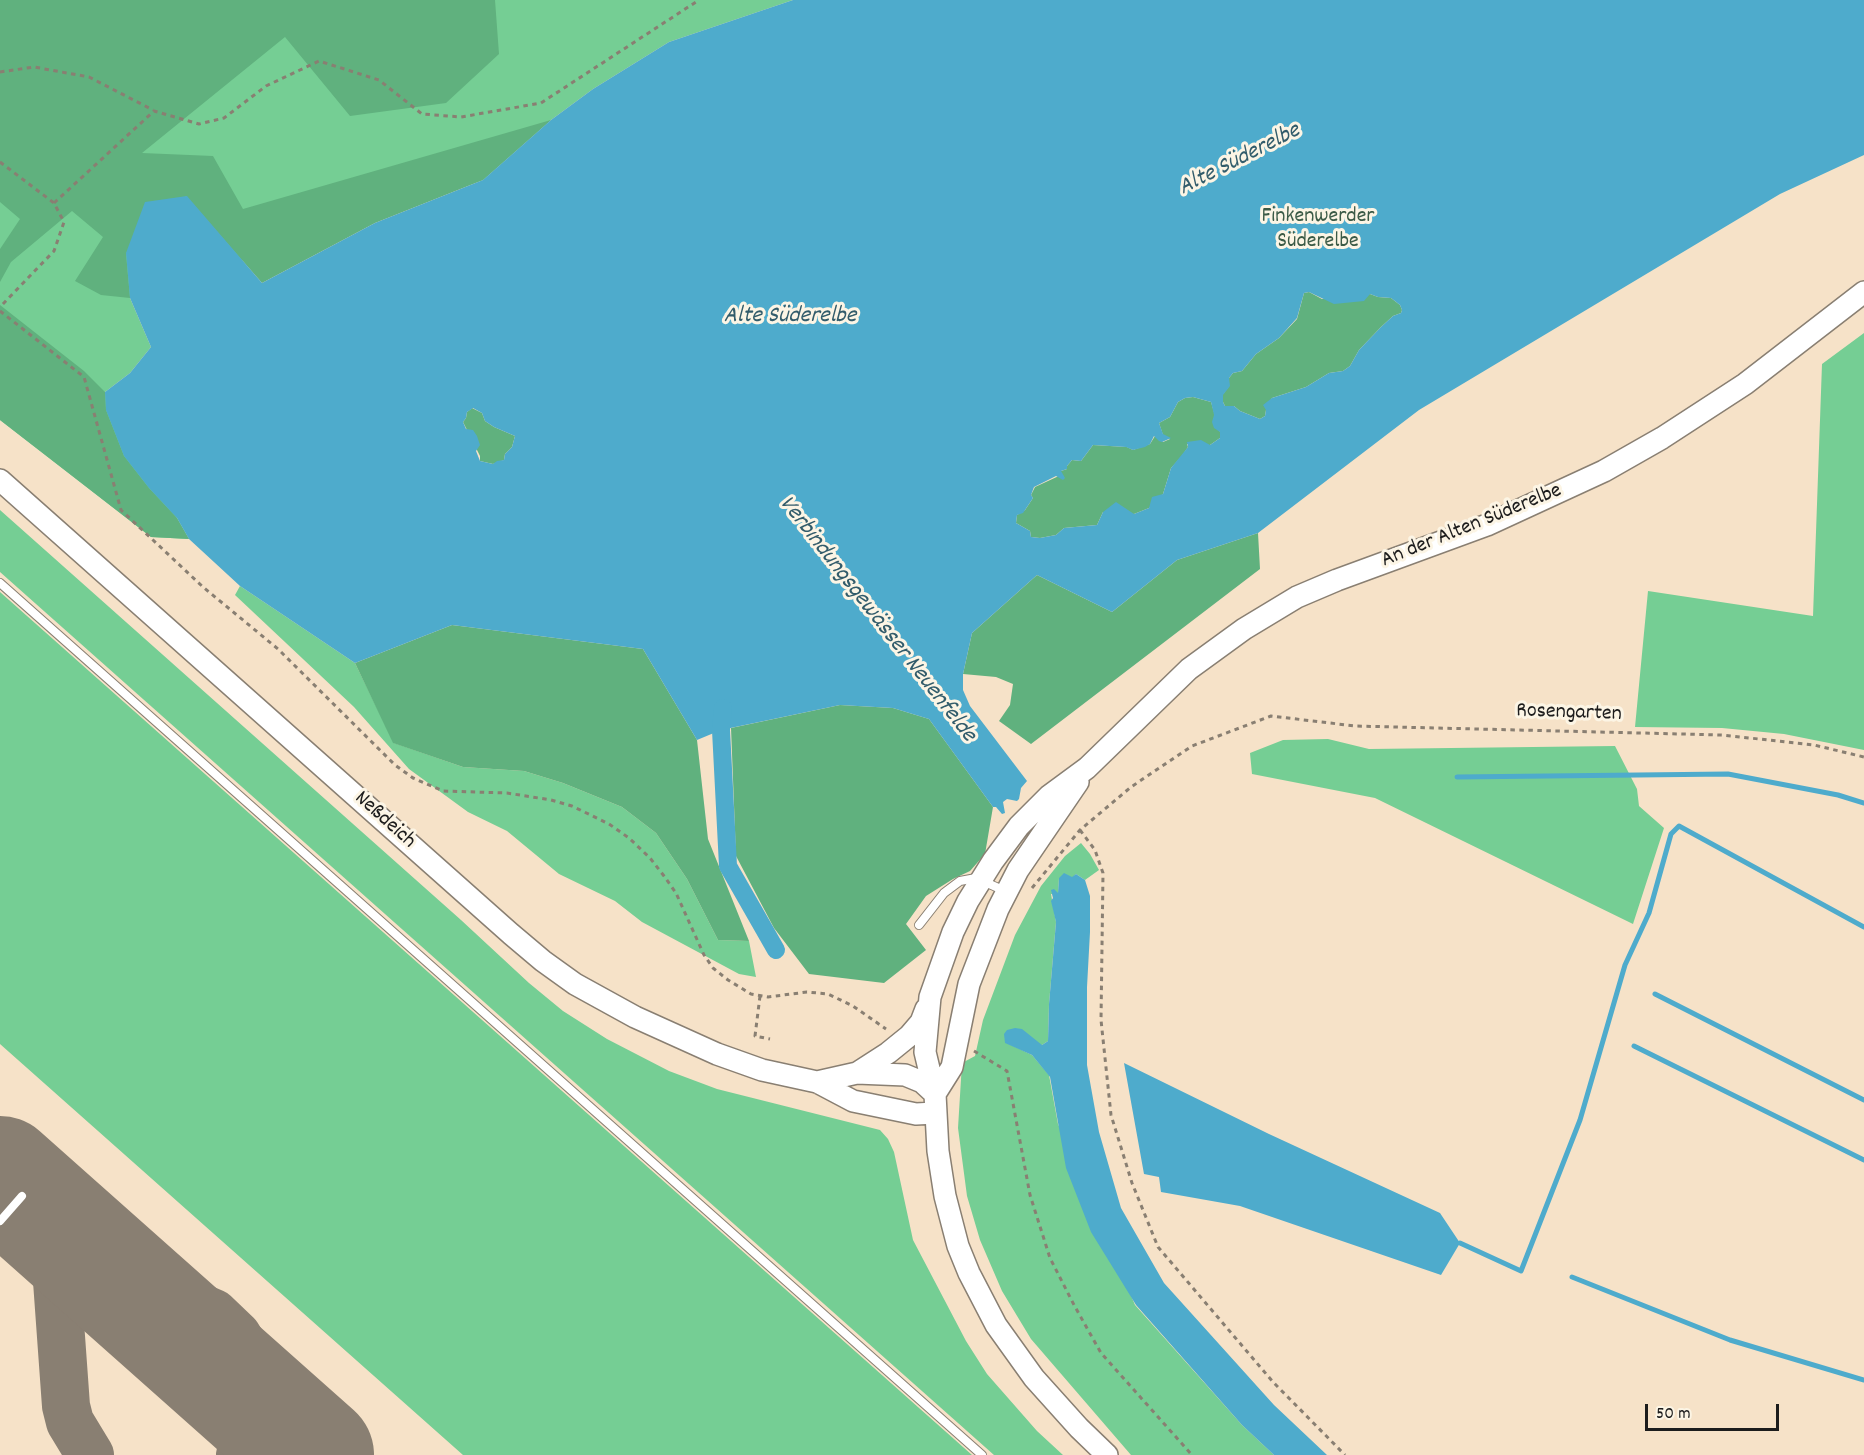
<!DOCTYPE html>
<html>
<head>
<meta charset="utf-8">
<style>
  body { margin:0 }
  #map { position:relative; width:1864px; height:1455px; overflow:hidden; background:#f6e2c8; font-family:Dekko,sans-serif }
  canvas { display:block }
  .scale { position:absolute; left:1645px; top:1404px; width:134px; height:27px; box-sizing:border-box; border:3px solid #1c1c1c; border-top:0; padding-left:8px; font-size:18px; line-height:21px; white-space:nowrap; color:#1c1c1c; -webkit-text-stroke:4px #fcf5e5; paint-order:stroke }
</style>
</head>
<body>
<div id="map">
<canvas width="1864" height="1455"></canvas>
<div class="scale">50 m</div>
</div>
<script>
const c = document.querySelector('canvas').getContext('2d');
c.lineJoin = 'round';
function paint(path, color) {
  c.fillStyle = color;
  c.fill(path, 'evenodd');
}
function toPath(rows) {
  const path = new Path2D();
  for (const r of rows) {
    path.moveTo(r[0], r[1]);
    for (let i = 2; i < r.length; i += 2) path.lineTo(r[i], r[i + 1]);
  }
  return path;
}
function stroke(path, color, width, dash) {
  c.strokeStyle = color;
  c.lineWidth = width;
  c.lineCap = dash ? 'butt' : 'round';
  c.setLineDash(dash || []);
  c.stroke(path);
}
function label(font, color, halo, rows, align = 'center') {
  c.font = font + ' Dekko,sans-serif';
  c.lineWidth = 6;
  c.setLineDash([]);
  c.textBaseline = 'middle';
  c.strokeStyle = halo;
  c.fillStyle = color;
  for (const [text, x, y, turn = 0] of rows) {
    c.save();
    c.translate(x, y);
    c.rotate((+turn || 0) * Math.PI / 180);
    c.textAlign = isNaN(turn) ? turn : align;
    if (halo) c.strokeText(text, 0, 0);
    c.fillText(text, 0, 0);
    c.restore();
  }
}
const green = toPath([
  [0,0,793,0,669,42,593,89,551,120,483,180,130,298,151,347,130,373,105,392,189,539,151,537,0,420],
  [1864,333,1864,750,1784,734,1722,728,1635,727,1648,591,1813,616,1822,364],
  [0,510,461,920,529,983,563,1011,607,1039,669,1071,717,1089,880,1130,888,1139,894,1152,913,1240,966,1341,987,1374,1037,1431,1063,1455,994,1455,0,572],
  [240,586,355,663,394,743,463,767,524,771,563,783,622,807,656,833,687,879,718,940,749,941,756,977,739,974,642,922,615,901,559,874,507,831,468,812,409,769,354,707,235,595],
  [0,592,419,964,972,1455,463,1455,0,1044],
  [1328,739,1369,749,1615,746,1637,789,1639,806,1664,828,1633,924,1375,798,1252,774,1250,753,1283,740],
  [1081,843,1090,854,1099,870,1085,880,1076,874,1072,878,1059,878,1058,894,1051,894,1056,922,1049,1004,1048,1041,1042,1045,1005,1042,1032,1055,1049,1075,1058,1124,1135,1305,1242,1425,1274,1455,1131,1455,1031,1339,1002,1291,980,1240,967,1196,958,1128,962,1063,975,1056,983,1020,1015,935,1041,886,1065,856]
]);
const forest = toPath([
  [0,0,495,0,499,54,446,103,350,116,285,37,142,153,213,156,243,209,551,120,483,180,375,223,262,283,186,196,126,253,130,298,101,295,75,281,103,237,72,211,11,262,0,282,0,249,20,219,0,202],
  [1309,292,1322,299,1370,294,1378,297,1391,298,1400,305,1402,310,1401,313,1393,316,1381,327,1359,350,1350,366,1343,371,1329,373,1306,387,1272,398,1266,410,1265,416,1260,419,1240,411,1234,406,1225,406,1223,402,1223,394,1229,386,1229,378,1233,373,1242,371,1256,354,1279,338,1297,319,1304,293],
  [0,305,84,371,105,392,106,410,124,456,149,488,177,518,189,539,151,537,0,420],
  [1193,397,1211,402,1220,432,1220,438,1210,445,1187,444,1188,447,1182,456,1171,468,1163,494,1149,508,1134,514,1103,512,1097,525,1064,528,1056,535,1040,538,1031,537,1030,531,1016,523,1017,515,1025,510,1033,498,1031,495,1035,487,1061,475,1061,471,1067,469,1067,466,1072,460,1081,461,1093,445,1127,447,1133,450,1150,444,1155,436,1163,442,1170,439,1163,435,1159,423,1170,417,1178,402,1185,398],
  [472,408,482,413,485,421,494,427,515,436,512,447,505,454,504,460,493,464,480,461,480,456,463,422,466,418,467,412],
  [1258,533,1260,569,1031,744,999,721,1010,705,1013,684,996,677,963,674,972,633,1037,575,1112,612,1177,560],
  [452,625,643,649,697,740,708,839,749,941,718,940,687,879,656,833,622,807,563,783,524,771,463,767,393,743,355,663],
  [840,705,893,708,929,719,993,807,985,854,970,871,953,879,926,896,906,924,926,950,884,983,809,974,774,928,736,856,731,728]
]);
const water = toPath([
  [793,0,1864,0,1864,155,1780,194,1419,410,1258,533,1177,560,1112,612,1037,575,972,633,963,674,963,690,970,706,1027,781,1021,788,1019,799,1017,801,1007,799,1003,802,1005,813,1002,814,996,807,993,807,929,719,893,708,840,705,721,730,697,740,643,649,452,625,355,663,240,586,189,539,177,518,149,488,124,456,106,410,105,392,130,373,151,347,130,298,126,253,145,202,187,196,262,283,375,223,483,180,551,120,593,89,669,42],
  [1309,292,1334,304,1364,301,1370,294,1378,297,1391,298,1400,305,1402,310,1401,313,1393,316,1381,327,1359,350,1350,366,1343,371,1329,373,1306,387,1272,398,1263,405,1266,410,1265,416,1260,419,1240,411,1234,406,1225,406,1223,402,1223,395,1230,386,1229,378,1233,373,1242,371,1256,354,1279,338,1297,318,1304,293],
  [1193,397,1211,402,1214,415,1212,422,1214,428,1220,432,1220,438,1210,445,1201,440,1187,442,1188,447,1171,468,1163,494,1152,497,1149,508,1134,514,1116,502,1103,512,1097,525,1064,528,1056,535,1040,538,1031,537,1030,531,1016,523,1017,515,1023,513,1033,498,1031,495,1034,487,1056,476,1063,480,1065,478,1061,471,1067,469,1067,466,1072,460,1081,461,1093,445,1126,447,1133,450,1145,447,1150,444,1154,436,1159,441,1162,442,1171,438,1163,434,1159,423,1170,417,1178,402,1185,398],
  [473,408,482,413,485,421,494,427,515,436,512,447,505,454,504,460,497,461,493,464,480,461,476,451,480,445,477,436,473,430,466,429,463,422,466,418,467,412],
  [1064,873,1072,877,1076,874,1085,880,1090,896,1090,932,1087,987,1087,1065,1099,1132,1121,1208,1164,1283,1274,1405,1327,1455,1274,1455,1242,1425,1136,1305,1091,1232,1066,1168,1050,1077,1032,1055,1005,1043,1004,1034,1007,1030,1015,1028,1022,1029,1042,1045,1048,1041,1049,1004,1056,922,1051,901,1053,898,1051,890,1054,889,1058,893,1059,878],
  [1124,1063,1269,1134,1440,1213,1460,1243,1441,1275,1240,1206,1161,1192,1159,1177,1144,1174]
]);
const stream = toPath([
  [1457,777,1728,774,1838,795,1864,803],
  [1655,994,1864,1100],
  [1634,1046,1864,1160],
  [1460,1243,1521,1271,1580,1120,1625,965,1649,913,1671,834,1679,826,1864,927],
  [1572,1277,1730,1340,1864,1380]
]);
const canal = toPath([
  [723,708,721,730,728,866,776,950]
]);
const taxiway = toPath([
  [22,1196,39,1221,53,1252,56,1267,66,1406,70,1422,90,1455],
  [88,1254,119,1277,139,1289,181,1299,214,1313,237,1335,248,1353,255,1372,258,1404,251,1435,240,1455]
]);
const runway = toPath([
  [0,1176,314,1455]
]);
const path = toPath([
  [0,72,34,67,89,77,153,110],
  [0,162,54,203,64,222,54,251,0,307],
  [54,203,154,111,199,124,224,118,266,86,319,61,379,80,422,114,461,117,541,103,699,0],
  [0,311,84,377,121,510,203,587,278,649,395,765,413,778,443,791,507,793,551,800,572,806,609,824,629,838,650,858,664,876,676,893,704,955,713,968,728,980,751,994,768,997,807,992,828,994,853,1006,886,1029],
  [1080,830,1095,850,1103,873,1101,1020,1111,1115,1132,1183,1158,1247,1273,1382,1345,1455],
  [1032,888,1080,830,1131,787,1192,746,1271,716,1355,726,1722,735,1814,745,1864,757],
  [760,996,755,1036,770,1039],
  [974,1051,1007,1071,1030,1195,1050,1258,1074,1305,1101,1353,1192,1455]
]);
const lane = toPath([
  [0,583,982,1455],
  [919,925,944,893,960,881,976,878,1005,891],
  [0,1221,22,1196]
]);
const secondary = toPath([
  [0,480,511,934,543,961,575,984,635,1017,717,1054,762,1070,817,1082,853,1101,916,1114,935,1113],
  [857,1073,888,1053,909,1036,921,1022,926,1009],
  [817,1082,857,1073,905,1075,922,1082,935,1094],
  [935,1094,952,1067,969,984,998,909,1018,870,1078,782],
  [1107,1455,1079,1428,1034,1378,996,1325,969,1273,958,1246,945,1196,938,1151,935,1094,925,1052,930,997,953,932,968,901,993,861,1019,826,1049,796,1087,768,1189,669,1244,629,1297,597,1337,580,1487,525,1604,471,1662,438,1745,384,1864,292]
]);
const parkNames = [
  ["Finkenwerder",1318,218],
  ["Süderelbe",1318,243]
];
const streetNames = [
  ["An der Alten Süderelbe",1472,527,-22],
  ["Rosengarten",1569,714,2],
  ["Neßdeich",384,821,42]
];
const waterNames = [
  ["Alte Süderelbe",1240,161,-27],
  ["Alte Süderelbe",790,318],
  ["Verbindungsgewässer Neuenfelde",876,620,52]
];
paint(green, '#75ce94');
paint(forest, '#60b17e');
paint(water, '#4eabcc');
stroke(stream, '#4eabcc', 5);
stroke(canal, '#4eabcc', 18);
stroke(taxiway, '#897f72', 48);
stroke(runway, '#897f72', 120);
stroke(lane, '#897f72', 10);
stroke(secondary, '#897f72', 24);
stroke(path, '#897f72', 3, [4.5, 4.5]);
stroke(lane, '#fff', 8);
stroke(secondary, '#fff', 21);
label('22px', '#3b5a46', '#fcf5e5', parkNames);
label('22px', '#1c1c1c', '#fcf5e5', streetNames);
label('italic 24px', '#325c6b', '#fcf5e5', waterNames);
</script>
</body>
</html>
